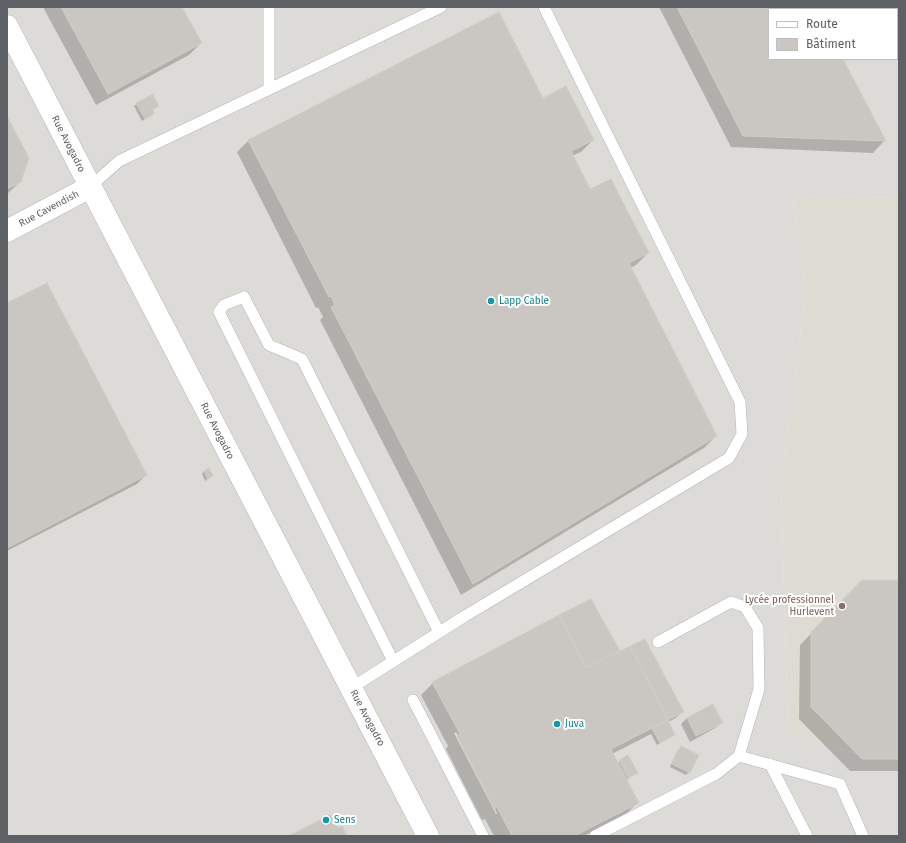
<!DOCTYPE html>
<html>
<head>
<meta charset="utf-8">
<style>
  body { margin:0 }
  #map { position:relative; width:906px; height:843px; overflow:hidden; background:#eeece5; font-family:"Fira Sans",sans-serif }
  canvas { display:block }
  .frame { position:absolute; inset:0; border:8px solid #5d6064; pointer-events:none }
  .legend { position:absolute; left:768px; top:8px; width:130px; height:52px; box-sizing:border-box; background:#fff; border:1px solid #bebfc1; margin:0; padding:5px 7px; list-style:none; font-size:12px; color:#5d6064 }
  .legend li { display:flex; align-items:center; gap:8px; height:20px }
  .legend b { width:20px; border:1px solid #bebfc1 }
</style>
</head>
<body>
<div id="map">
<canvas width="906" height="843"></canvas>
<div class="frame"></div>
<ul class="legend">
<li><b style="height:5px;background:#fff"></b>Route</li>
<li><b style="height:11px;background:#cac7c2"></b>Bâtiment</li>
</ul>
</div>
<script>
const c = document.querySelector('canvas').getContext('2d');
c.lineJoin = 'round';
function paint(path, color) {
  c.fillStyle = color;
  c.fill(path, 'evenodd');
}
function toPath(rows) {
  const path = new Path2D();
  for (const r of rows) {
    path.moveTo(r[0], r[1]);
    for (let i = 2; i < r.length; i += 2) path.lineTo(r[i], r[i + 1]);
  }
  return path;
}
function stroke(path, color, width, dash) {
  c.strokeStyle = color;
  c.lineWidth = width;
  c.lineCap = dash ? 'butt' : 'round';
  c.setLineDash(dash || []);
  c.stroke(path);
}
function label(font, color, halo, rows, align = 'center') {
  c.font = font + ' "Fira Sans",sans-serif';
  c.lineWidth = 4;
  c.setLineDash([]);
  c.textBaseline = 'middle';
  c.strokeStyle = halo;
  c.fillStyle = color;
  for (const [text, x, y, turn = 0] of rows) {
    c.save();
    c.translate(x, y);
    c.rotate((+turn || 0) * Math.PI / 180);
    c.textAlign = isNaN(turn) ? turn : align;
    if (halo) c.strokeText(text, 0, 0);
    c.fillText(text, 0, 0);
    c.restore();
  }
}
const industrial = toPath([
  [7,7,899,7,899,198,792,195,806,292,781,481,788,731,899,768,899,836,7,836],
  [769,9,897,9,897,59,769,59]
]);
const education = toPath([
  [792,195,899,198,899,768,788,731,781,481,806,292]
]);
const shadow = toPath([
  [43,7,181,7,201,43,189,55,96,105],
  [659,7,816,7,817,9,769,9,769,59,842,59,884,141,873,153,731,147],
  [542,99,593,140,581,152,572,156,590,190,648,253,636,265,630,268,716,436,704,448,461,595,320,320,323,317,318,307,316,308,237,152,249,140],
  [137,104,158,106,152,111,153,113,150,116,142,121,134,106],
  [7,118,20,182,7,194],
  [7,304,146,475,137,484,7,551],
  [204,471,212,476,205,481,202,474],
  [862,581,899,581,899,771,850,771,799,719,800,645],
  [619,653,682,712,676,718,668,722,674,735,671,737,657,745,651,734,612,754,617,763,628,757,636,773,626,780,637,803,625,815,584,836,494,836,485,819,482,820,446,749,448,746,421,695,433,683],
  [456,732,497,813,496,814,454,733],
  [713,705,721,723,715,728,690,742,681,724,687,718],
  [681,747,689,772,686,775,670,767,678,750]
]);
const building = toPath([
  [61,7,182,7,202,43,108,94,61,7],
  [677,7,817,7,818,9,769,9,769,59,843,59,886,141,743,136,677,7],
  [499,12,543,98,566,86,594,140,571,151,590,189,611,179,649,253,629,263,717,436,473,584,331,307,335,305,331,296,329,297,248,140,499,12],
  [153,94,159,106,153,110,154,114,145,119,136,103,153,94],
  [7,116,29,158,21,182,7,189,7,116],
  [47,283,147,475,7,548,7,303,47,283],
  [209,468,213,476,208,479,204,471,209,468],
  [862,580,899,580,899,759,862,759,811,707,811,632,862,580],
  [591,599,620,651,586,668,559,615,591,599],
  [559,615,586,668,630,646,668,720,611,749,639,803,574,836,512,836,497,807,494,809,457,736,460,734,432,682,559,615],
  [645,639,684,712,668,720,630,646,645,639],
  [713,704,723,723,696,736,687,718,713,704],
  [668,720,675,735,660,743,652,728,668,720],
  [681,746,699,755,690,773,672,764,681,746],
  [628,755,638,773,628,778,619,760,628,755],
  [330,815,338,828,342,826,347,836,288,836,330,815]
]);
const service = toPath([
  [269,89,269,7],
  [90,187,119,161,441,7],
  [393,661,219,312,224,305,244,297,269,345,302,359,439,632],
  [351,688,465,616,729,458,742,434,740,402,544,7],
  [413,700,483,836],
  [739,756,840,784,863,836],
  [770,764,807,836],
  [595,836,716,774,739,756,759,689,758,628,745,607,731,602,658,642]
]);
const minor = toPath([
  [7,26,428,836],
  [7,231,90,187]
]);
const markers = [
  [491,301,4,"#0f9aa8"],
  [842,606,4,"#8d6e63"],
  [557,724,4,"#0f9aa8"],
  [326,820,4,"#0f9aa8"]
];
const streetNames = [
  ["Rue Avogadro",68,144,63],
  ["Rue Cavendish",49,209,-28],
  ["Rue Avogadro",217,431,63],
  ["Rue Avogadro",367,718,62]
];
const cultureNames = [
  ["Lapp Cable",499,301],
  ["Juva",565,724],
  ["Sens",334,820]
];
const educationNames = [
  ["Lycée professionnel",834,600],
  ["Hurlevent",834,612]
];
paint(industrial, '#dddbd7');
paint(education, '#dedbd3');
paint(shadow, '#0003');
paint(building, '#cac7c2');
stroke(building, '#d2cec4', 1);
stroke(service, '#b2b5b9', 12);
stroke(minor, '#b2b5b9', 23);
stroke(service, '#fff', 11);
stroke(minor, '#fff', 22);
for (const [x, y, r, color] of markers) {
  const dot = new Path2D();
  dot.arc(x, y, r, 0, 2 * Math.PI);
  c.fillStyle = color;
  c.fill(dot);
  stroke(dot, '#fff', 1.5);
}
label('10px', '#5d6064', '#fff', streetNames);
label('10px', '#0d838f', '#fff', cultureNames, 'left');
label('10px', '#785e54', '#fff', educationNames, 'right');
</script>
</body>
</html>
